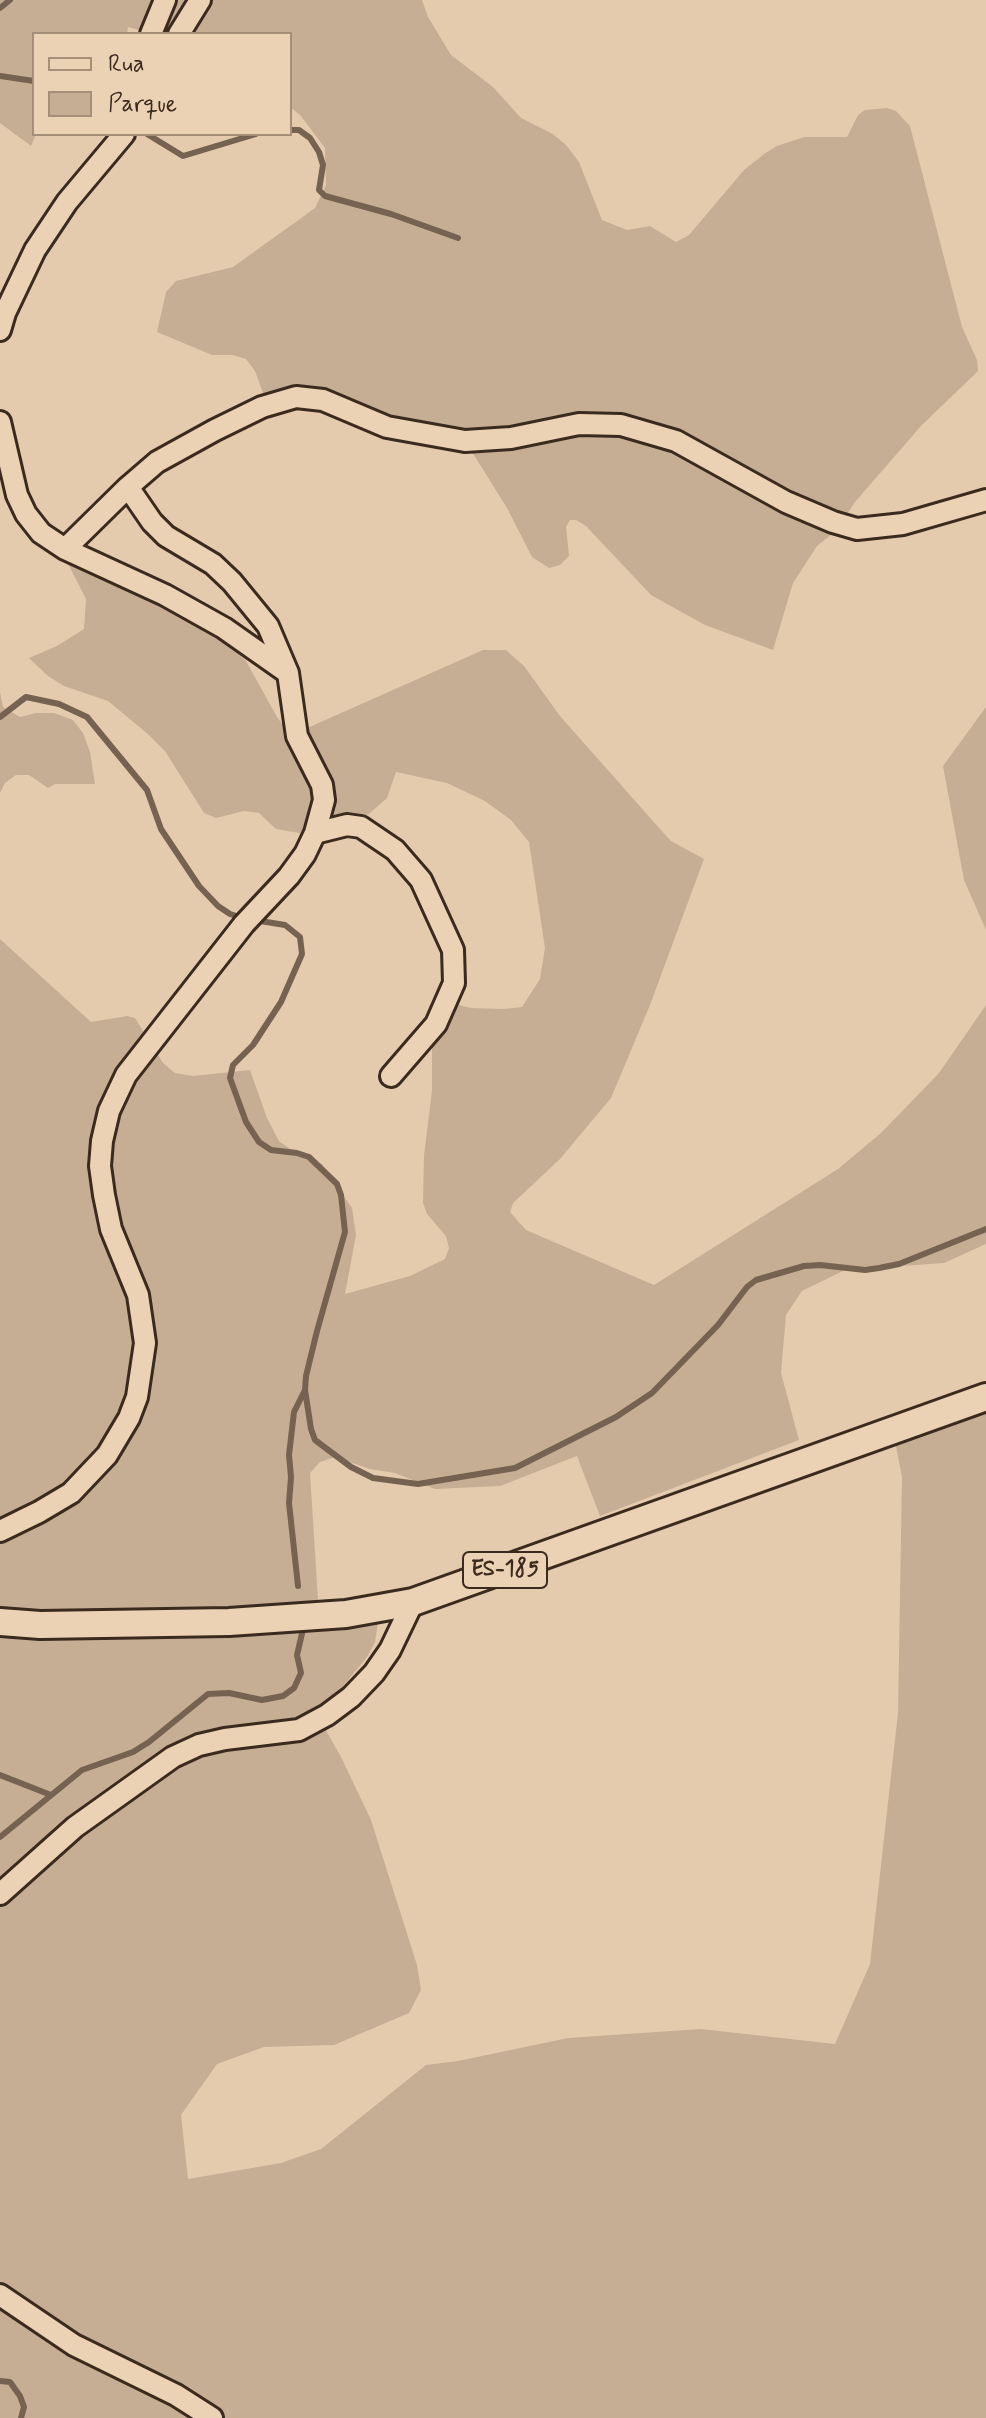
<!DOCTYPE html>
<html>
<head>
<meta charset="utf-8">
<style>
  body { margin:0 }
  #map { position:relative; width:986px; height:2418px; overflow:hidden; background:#e5cbae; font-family:Mynerve,sans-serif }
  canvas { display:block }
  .legend { position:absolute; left:32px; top:32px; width:260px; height:104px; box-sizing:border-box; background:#ecd2b4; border:2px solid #a58f78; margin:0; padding:10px 14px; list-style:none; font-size:24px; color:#3b2a1e }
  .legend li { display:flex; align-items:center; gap:16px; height:40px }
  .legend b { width:40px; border:2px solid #a58f78 }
</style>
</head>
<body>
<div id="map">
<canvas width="986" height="2418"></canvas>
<ul class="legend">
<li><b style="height:10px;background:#ecd2b4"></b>Rua</li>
<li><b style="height:22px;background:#c6ae94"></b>Parque</li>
</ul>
</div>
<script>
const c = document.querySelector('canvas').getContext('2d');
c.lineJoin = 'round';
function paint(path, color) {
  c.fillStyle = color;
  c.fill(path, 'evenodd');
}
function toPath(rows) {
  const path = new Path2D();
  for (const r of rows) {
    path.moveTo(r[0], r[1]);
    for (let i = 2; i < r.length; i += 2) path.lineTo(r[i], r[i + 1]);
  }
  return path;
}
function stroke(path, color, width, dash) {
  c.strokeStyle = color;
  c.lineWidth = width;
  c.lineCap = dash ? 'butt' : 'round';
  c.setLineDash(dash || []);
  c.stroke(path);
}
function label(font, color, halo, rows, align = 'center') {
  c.font = font + ' Mynerve,sans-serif';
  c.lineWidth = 7;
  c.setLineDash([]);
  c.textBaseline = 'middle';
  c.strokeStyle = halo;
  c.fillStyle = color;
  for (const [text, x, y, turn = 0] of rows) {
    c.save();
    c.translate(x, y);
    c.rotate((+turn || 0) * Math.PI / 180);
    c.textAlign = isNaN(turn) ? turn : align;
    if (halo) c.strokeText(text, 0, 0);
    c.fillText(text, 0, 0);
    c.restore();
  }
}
const green = toPath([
  [0,0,422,0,428,17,451,55,493,87,521,118,553,134,566,145,579,162,602,220,627,230,650,226,676,242,689,235,744,170,764,154,777,146,804,137,847,137,858,115,865,110,887,108,896,111,910,126,962,327,977,360,978,371,921,426,855,502,837,530,817,546,793,583,773,650,705,625,651,595,586,526,576,520,570,520,566,527,569,556,560,565,549,568,532,557,507,508,474,455,461,442,263,393,255,371,246,359,233,355,212,355,157,332,166,292,176,281,233,267,315,208,326,185,325,148,300,115,290,107,290,34,153,34,128,27,127,34,34,34,36,134,31,146,0,123],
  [60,548,211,628,246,661,277,717,283,725,293,731,305,729,483,650,506,650,524,666,560,716,660,829,671,841,704,859,650,1005,611,1098,560,1159,513,1203,510,1212,526,1230,654,1285,838,1169,881,1133,939,1073,986,1005,986,1244,944,1263,845,1270,802,1291,786,1315,781,1373,799,1440,600,1516,577,1456,500,1486,435,1489,395,1473,370,1469,335,1457,320,1462,310,1473,318,1600,292,1607,85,1614,0,1607,0,939,91,1022,127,1016,135,1018,163,1063,175,1073,193,1076,250,1070,267,1118,279,1141,293,1151,322,1164,352,1208,356,1235,345,1294,410,1276,445,1259,449,1248,446,1236,427,1214,423,1203,424,1155,432,1091,432,1029,446,1002,471,1008,503,1009,522,1007,540,979,545,948,529,842,511,820,485,801,447,783,396,772,387,798,370,813,350,827,317,836,276,829,259,813,244,811,216,818,204,813,165,751,149,735,108,701,64,686,48,676,29,658,57,646,84,629,86,599],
  [0,692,3,707,20,717,36,713,54,713,73,720,83,733,90,752,95,784,55,784,48,788,29,775,16,775,5,783,0,793],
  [986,707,986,930,964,880,943,766],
  [986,1399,986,2418,0,2418,0,1635,57,1640,315,1629,379,1616,375,1642,367,1657,316,1719,323,1725,341,1757,371,1820,417,1965,421,1990,409,2013,334,2045,264,2047,217,2064,181,2115,188,2179,281,2163,321,2149,426,2065,458,2061,568,2038,701,2029,835,2044,870,1964,898,1713,902,1477,893,1431]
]);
const stream = toPath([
  [0,8,10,0],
  [0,76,34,81],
  [290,130,299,130,310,138,319,152,323,165,319,190,325,196,391,214,458,238],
  [147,134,183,156,256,134],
  [0,717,26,697,59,704,87,717,147,790,161,829,199,886,218,906,230,914,243,918],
  [254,920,285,925,300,937,302,954,281,1002,253,1045,233,1065,230,1078,246,1122,259,1142,271,1150,297,1153,309,1157,337,1184,341,1195,345,1232,317,1331,306,1376,305,1390,311,1429,315,1440,351,1467,373,1478,418,1484,515,1468,616,1417,652,1393,718,1325,747,1287,756,1280,804,1266,820,1265,865,1270,879,1268,899,1264,986,1229],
  [298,1586,289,1503,291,1477,289,1455,294,1412,305,1390],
  [0,1775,51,1795],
  [0,1837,82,1770,133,1752,149,1742,208,1694,229,1693,262,1700,283,1696,294,1688,301,1673,297,1655,304,1625],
  [0,2381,10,2382,20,2396,24,2407,21,2418]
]);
const minor = toPath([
  [151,34,165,0],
  [179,34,200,0],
  [0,330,5,313,35,250,67,202,124,134],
  [0,422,17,495,26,514,41,533,65,549,165,595,224,628,288,673],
  [65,549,128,487],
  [315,833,347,825,361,827,395,850,421,880,453,950,454,983,436,1024,391,1076],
  [0,1531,39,1512,71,1493,107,1455,129,1418,137,1397,145,1343,138,1295,111,1229,104,1195,100,1166,102,1141,109,1111,126,1075,244,924,289,876,305,854,315,833,324,800,322,785,297,736,288,673,268,626,232,582,213,564,166,536,152,522,128,487,157,462,215,430,262,407,296,397,323,400,387,427,465,441,511,438,579,424,621,425,676,441,786,502,833,522,857,529,903,524,986,500],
  [0,1894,75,1827,173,1757,199,1745,225,1739,299,1730,327,1715,351,1697,374,1673,390,1650,413,1602],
  [0,2295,74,2345,176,2395,212,2418]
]);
const major = toPath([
  [0,1622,40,1625,229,1622,346,1614,413,1602,986,1397]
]);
const shields = [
  [505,1570,84]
];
const shieldNames = [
  ["ES-185",505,1570]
];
paint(green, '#c6ae94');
stroke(stream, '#766250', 6);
stroke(minor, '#3b2a1e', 26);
stroke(major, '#3b2a1e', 32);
stroke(minor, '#ecd2b4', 20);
stroke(major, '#ecd2b4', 26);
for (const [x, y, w] of shields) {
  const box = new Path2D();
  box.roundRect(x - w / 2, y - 18, w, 36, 6);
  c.fillStyle = '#ecd2b4';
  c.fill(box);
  stroke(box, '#3b2a1e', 2);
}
label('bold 22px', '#3b2a1e', null, shieldNames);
</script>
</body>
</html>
